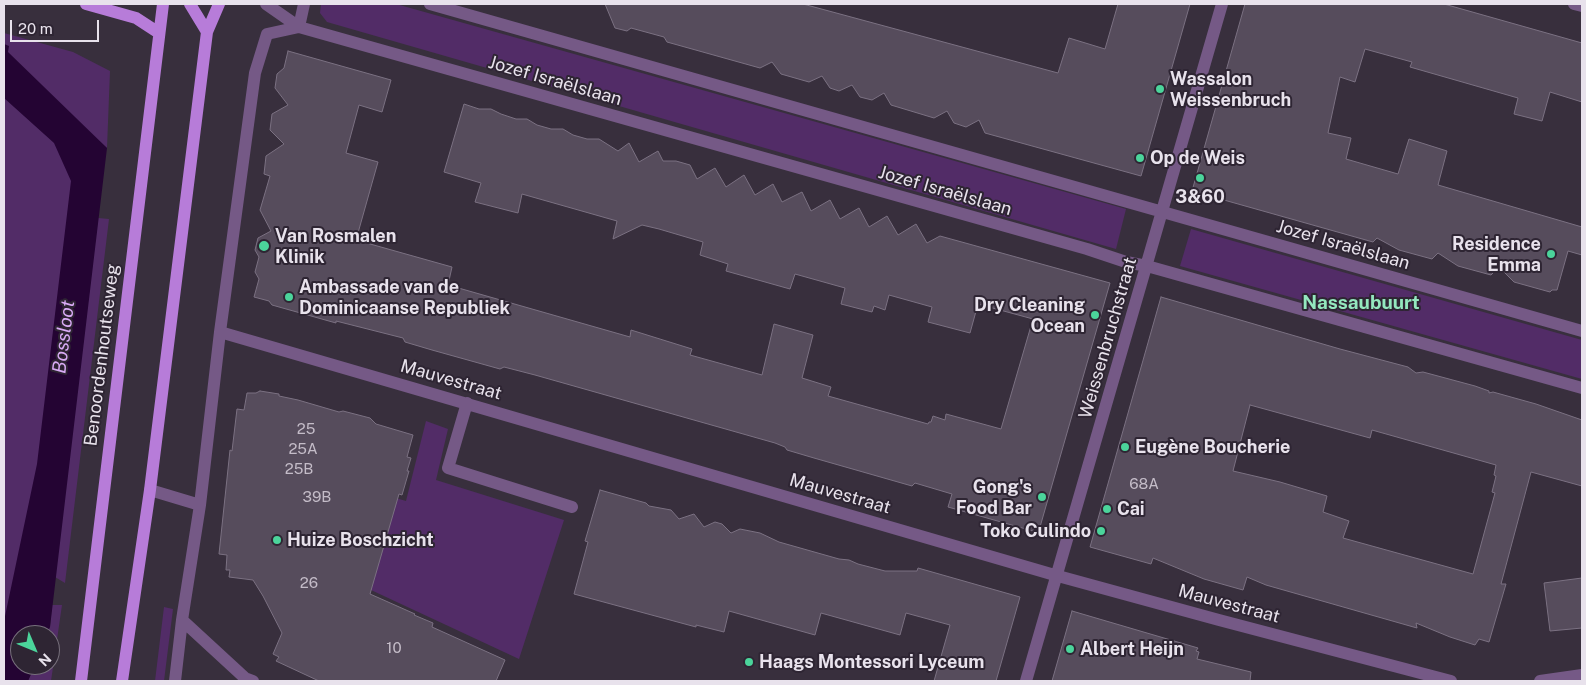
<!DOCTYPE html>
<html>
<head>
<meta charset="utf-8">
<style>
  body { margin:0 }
  #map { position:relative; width:1586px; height:685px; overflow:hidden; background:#382f3d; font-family:"Public Sans",sans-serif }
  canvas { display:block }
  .frame { position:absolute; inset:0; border:5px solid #e8e2ec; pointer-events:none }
  .north { position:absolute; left:10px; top:625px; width:50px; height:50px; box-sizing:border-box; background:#2e2533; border:1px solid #78717d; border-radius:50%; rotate:135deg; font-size:14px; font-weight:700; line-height:20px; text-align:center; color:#e8e2ec }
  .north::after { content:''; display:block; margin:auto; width:18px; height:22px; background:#4bd49b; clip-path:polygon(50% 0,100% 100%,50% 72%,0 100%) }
  .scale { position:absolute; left:10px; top:20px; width:89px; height:22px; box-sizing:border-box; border:2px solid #e8e2ec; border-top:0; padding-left:6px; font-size:15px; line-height:18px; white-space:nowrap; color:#e8e2ec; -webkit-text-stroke:4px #2e2533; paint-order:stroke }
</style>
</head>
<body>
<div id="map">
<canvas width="1586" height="685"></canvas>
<div class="frame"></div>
<div class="north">N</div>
<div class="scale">20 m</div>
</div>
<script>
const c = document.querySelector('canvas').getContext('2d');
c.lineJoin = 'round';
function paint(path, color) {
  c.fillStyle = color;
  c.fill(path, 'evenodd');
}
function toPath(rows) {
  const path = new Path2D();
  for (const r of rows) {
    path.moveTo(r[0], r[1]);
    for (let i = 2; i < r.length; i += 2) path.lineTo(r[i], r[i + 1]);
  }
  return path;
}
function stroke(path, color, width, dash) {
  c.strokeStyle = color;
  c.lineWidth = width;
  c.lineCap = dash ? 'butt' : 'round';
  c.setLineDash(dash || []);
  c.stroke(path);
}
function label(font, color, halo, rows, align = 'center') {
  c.font = font + ' "Public Sans",sans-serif';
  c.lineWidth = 4;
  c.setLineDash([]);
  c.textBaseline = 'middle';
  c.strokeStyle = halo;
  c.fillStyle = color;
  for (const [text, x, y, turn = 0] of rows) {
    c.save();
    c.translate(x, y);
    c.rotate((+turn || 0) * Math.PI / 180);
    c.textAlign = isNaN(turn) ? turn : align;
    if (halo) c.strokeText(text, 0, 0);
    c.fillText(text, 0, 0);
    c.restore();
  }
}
const green = toPath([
  [321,4,396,4,1126,209,1116,249,327,22,320,13],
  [4,33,73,52,110,71,107,148,99,141,13,681,4,681],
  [98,218,109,219,65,583,55,577],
  [1191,229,1582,340,1582,379,1180,266],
  [426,421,448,429,436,480,564,520,519,659,371,590,344,483,406,501],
  [52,605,62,605,51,681,28,681,35,665,50,665,50,635,46,635,50,627],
  [164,607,173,609,164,681,155,681]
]);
const water = toPath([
  [4,44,9,46,8,52,107,148,50,627,46,635,20,635,20,665,35,665,28,681,4,681,4,621,37,464,71,181,54,143,4,98]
]);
const building = toPath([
  [605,4,803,4,1058,73,1069,38,1105,49,1118,4,1190,4,1141,176,985,133,979,120,966,127,954,123,947,111,934,118,891,105,884,93,872,100,860,97,852,85,839,91,830,88,822,76,809,82,781,74,772,62,760,68,667,42,664,37,631,28,627,31,615,28,605,4],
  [1245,4,1444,4,1582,43,1582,102,1550,92,1542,121,1514,114,1518,98,1410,67,1412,62,1365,49,1355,82,1340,77,1328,133,1351,138,1346,159,1398,174,1409,139,1447,151,1438,185,1582,227,1582,255,1568,251,1557,290,1552,290,1550,292,1514,282,1499,267,1491,275,1458,266,1438,253,1432,259,1399,250,1377,238,1373,242,1192,191,1245,4],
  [288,51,391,80,382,112,359,105,346,153,378,162,356,240,452,267,448,285,630,337,631,330,692,349,690,355,762,375,774,324,813,335,802,378,831,387,828,396,928,424,929,422,931,422,933,416,945,420,946,414,1001,429,1033,319,978,304,970,333,928,322,932,307,889,295,885,310,874,306,872,312,841,304,845,288,795,274,790,289,726,271,728,264,700,255,703,242,659,229,642,225,613,239,617,221,522,194,518,213,475,202,481,183,444,172,464,104,479,109,491,109,501,114,516,119,527,119,537,125,551,129,563,129,573,135,587,139,599,139,618,151,629,143,639,162,658,151,663,161,676,161,690,165,697,179,715,168,726,187,744,175,755,195,773,184,782,202,802,192,811,211,830,200,840,219,859,208,869,227,887,216,898,235,916,224,927,243,940,236,1110,283,1040,527,1034,526,1033,531,948,507,952,494,915,483,912,486,814,458,787,450,785,447,775,443,535,375,504,367,500,369,432,350,405,342,403,338,336,321,336,323,272,305,269,301,254,297,259,279,255,272,259,257,255,250,258,238,271,231,260,210,270,176,264,174,266,156,284,144,270,130,272,114,288,105,275,88,277,74,284,68,288,51],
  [1161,297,1340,349,1408,367,1416,373,1423,372,1475,386,1489,391,1489,393,1493,392,1536,404,1582,420,1582,486,1531,472,1501,584,1506,584,1489,642,1479,639,1475,645,1450,637,1416,623,1417,628,1266,585,1247,577,1243,590,1204,579,1153,558,1151,564,1090,547,1161,297],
  [1250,405,1370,438,1372,430,1496,465,1494,475,1496,476,1492,492,1495,493,1473,574,1343,538,1349,521,1323,512,1327,496,1280,482,1233,471,1250,405],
  [260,391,279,394,279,396,298,400,339,412,343,411,370,418,376,424,413,435,407,457,411,458,407,471,409,471,402,495,399,494,370,594,415,614,414,615,433,623,432,627,505,660,496,681,319,681,276,661,279,657,273,654,282,633,263,596,253,580,229,577,230,570,226,570,227,555,219,554,230,450,232,451,237,409,244,410,247,393,256,393,260,391],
  [600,490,646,503,649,506,671,510,679,519,694,514,704,527,715,522,722,524,731,533,740,529,760,533,779,542,839,559,849,560,858,564,885,571,917,571,918,568,1020,597,996,681,934,681,950,625,906,613,900,635,821,613,815,635,729,611,724,632,696,625,696,627,574,594,588,542,585,541,600,490],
  [1582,578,1582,628,1550,631,1544,583,1582,578],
  [1072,611,1198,648,1196,651,1199,652,1197,659,1251,672,1250,681,1052,681,1072,611]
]);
const minor = toPath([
  [266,4,299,27,1087,249,1126,262,1147,266,1582,388],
  [430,4,1582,331],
  [1574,4,1582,6],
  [299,27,304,4],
  [220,332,1058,576,1219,620,1451,681],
  [467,403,448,468,572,507],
  [150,490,200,505],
  [182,620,245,678,253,681],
  [175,681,182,620,200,505,220,332,255,73,267,34,299,27],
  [1026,681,1222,4],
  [1540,681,1582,675]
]);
const major = toPath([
  [86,4,136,18,159,33],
  [190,4,207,32],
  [81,681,163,4],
  [122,681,150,490,207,32,219,4]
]);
const markers = [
  [1160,89,5,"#4bd49b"],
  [1140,158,5,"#4bd49b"],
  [1200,178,5,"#4bd49b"],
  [264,246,6,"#4bd49b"],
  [1551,254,5,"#4bd49b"],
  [289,297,5,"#4bd49b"],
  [1095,315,5,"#4bd49b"],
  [1125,447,5,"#4bd49b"],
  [1042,497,5,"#4bd49b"],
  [1107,509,5,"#4bd49b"],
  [1101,531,5,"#4bd49b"],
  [277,540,5,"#4bd49b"],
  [1070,649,5,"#4bd49b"],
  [749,662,5,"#4bd49b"]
];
const numberNames = [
  ["25",306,429],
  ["25A",303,449],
  ["25B",299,469],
  ["68A",1144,484],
  ["39B",317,497],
  ["26",309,583],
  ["10",394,648]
];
const poiNames = [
  ["Wassalon",1170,79],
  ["Weissenbruch",1170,100],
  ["Op de Weis",1150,158],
  ["3&60",1200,197,"center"],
  ["Van Rosmalen",275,236],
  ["Klinik",275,257],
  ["Residence",1541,244,"right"],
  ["Emma",1541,265,"right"],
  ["Ambassade van de",299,287],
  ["Dominicaanse Republiek",299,308],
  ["Dry Cleaning",1085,305,"right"],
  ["Ocean",1085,326,"right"],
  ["Eugène Boucherie",1135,447],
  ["Gong's",1032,487,"right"],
  ["Food Bar",1032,508,"right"],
  ["Cai",1117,509],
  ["Toko Culindo",1091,531,"right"],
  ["Huize Boschzicht",287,540],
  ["Albert Heijn",1080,649],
  ["Haags Montessori Lyceum",759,662]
];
const streetNames = [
  ["Jozef Israëlslaan",555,81,16],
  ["Jozef Israëlslaan",945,191,16],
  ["Jozef Israëlslaan",1343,245,16],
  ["Weissenbruchstraat",1108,338,-74],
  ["Benoordenhoutseweg",102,355,-83],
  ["Mauvestraat",451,380,16],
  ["Mauvestraat",840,494,16],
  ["Mauvestraat",1229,604,15]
];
const neighbourhoodNames = [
  ["Nassaubuurt",1361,303]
];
const waterNames = [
  ["Bossloot",64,337,-83]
];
paint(green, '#522c67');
paint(water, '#240433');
paint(building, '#564c5c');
stroke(building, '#7b7182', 1);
stroke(minor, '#755986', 12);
stroke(major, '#b77cd9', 12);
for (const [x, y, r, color] of markers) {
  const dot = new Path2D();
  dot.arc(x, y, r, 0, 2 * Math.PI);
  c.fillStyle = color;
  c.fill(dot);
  stroke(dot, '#2e2533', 2);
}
label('15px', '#c4bcc8', null, numberNames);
label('bold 18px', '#e8e2ec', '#2e2533', poiNames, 'left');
label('18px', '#e8e2ec', '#2e2533', streetNames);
label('bold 19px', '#94e8bf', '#2e2533', neighbourhoodNames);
label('italic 19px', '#d9abf5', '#2e2533', waterNames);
</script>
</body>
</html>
